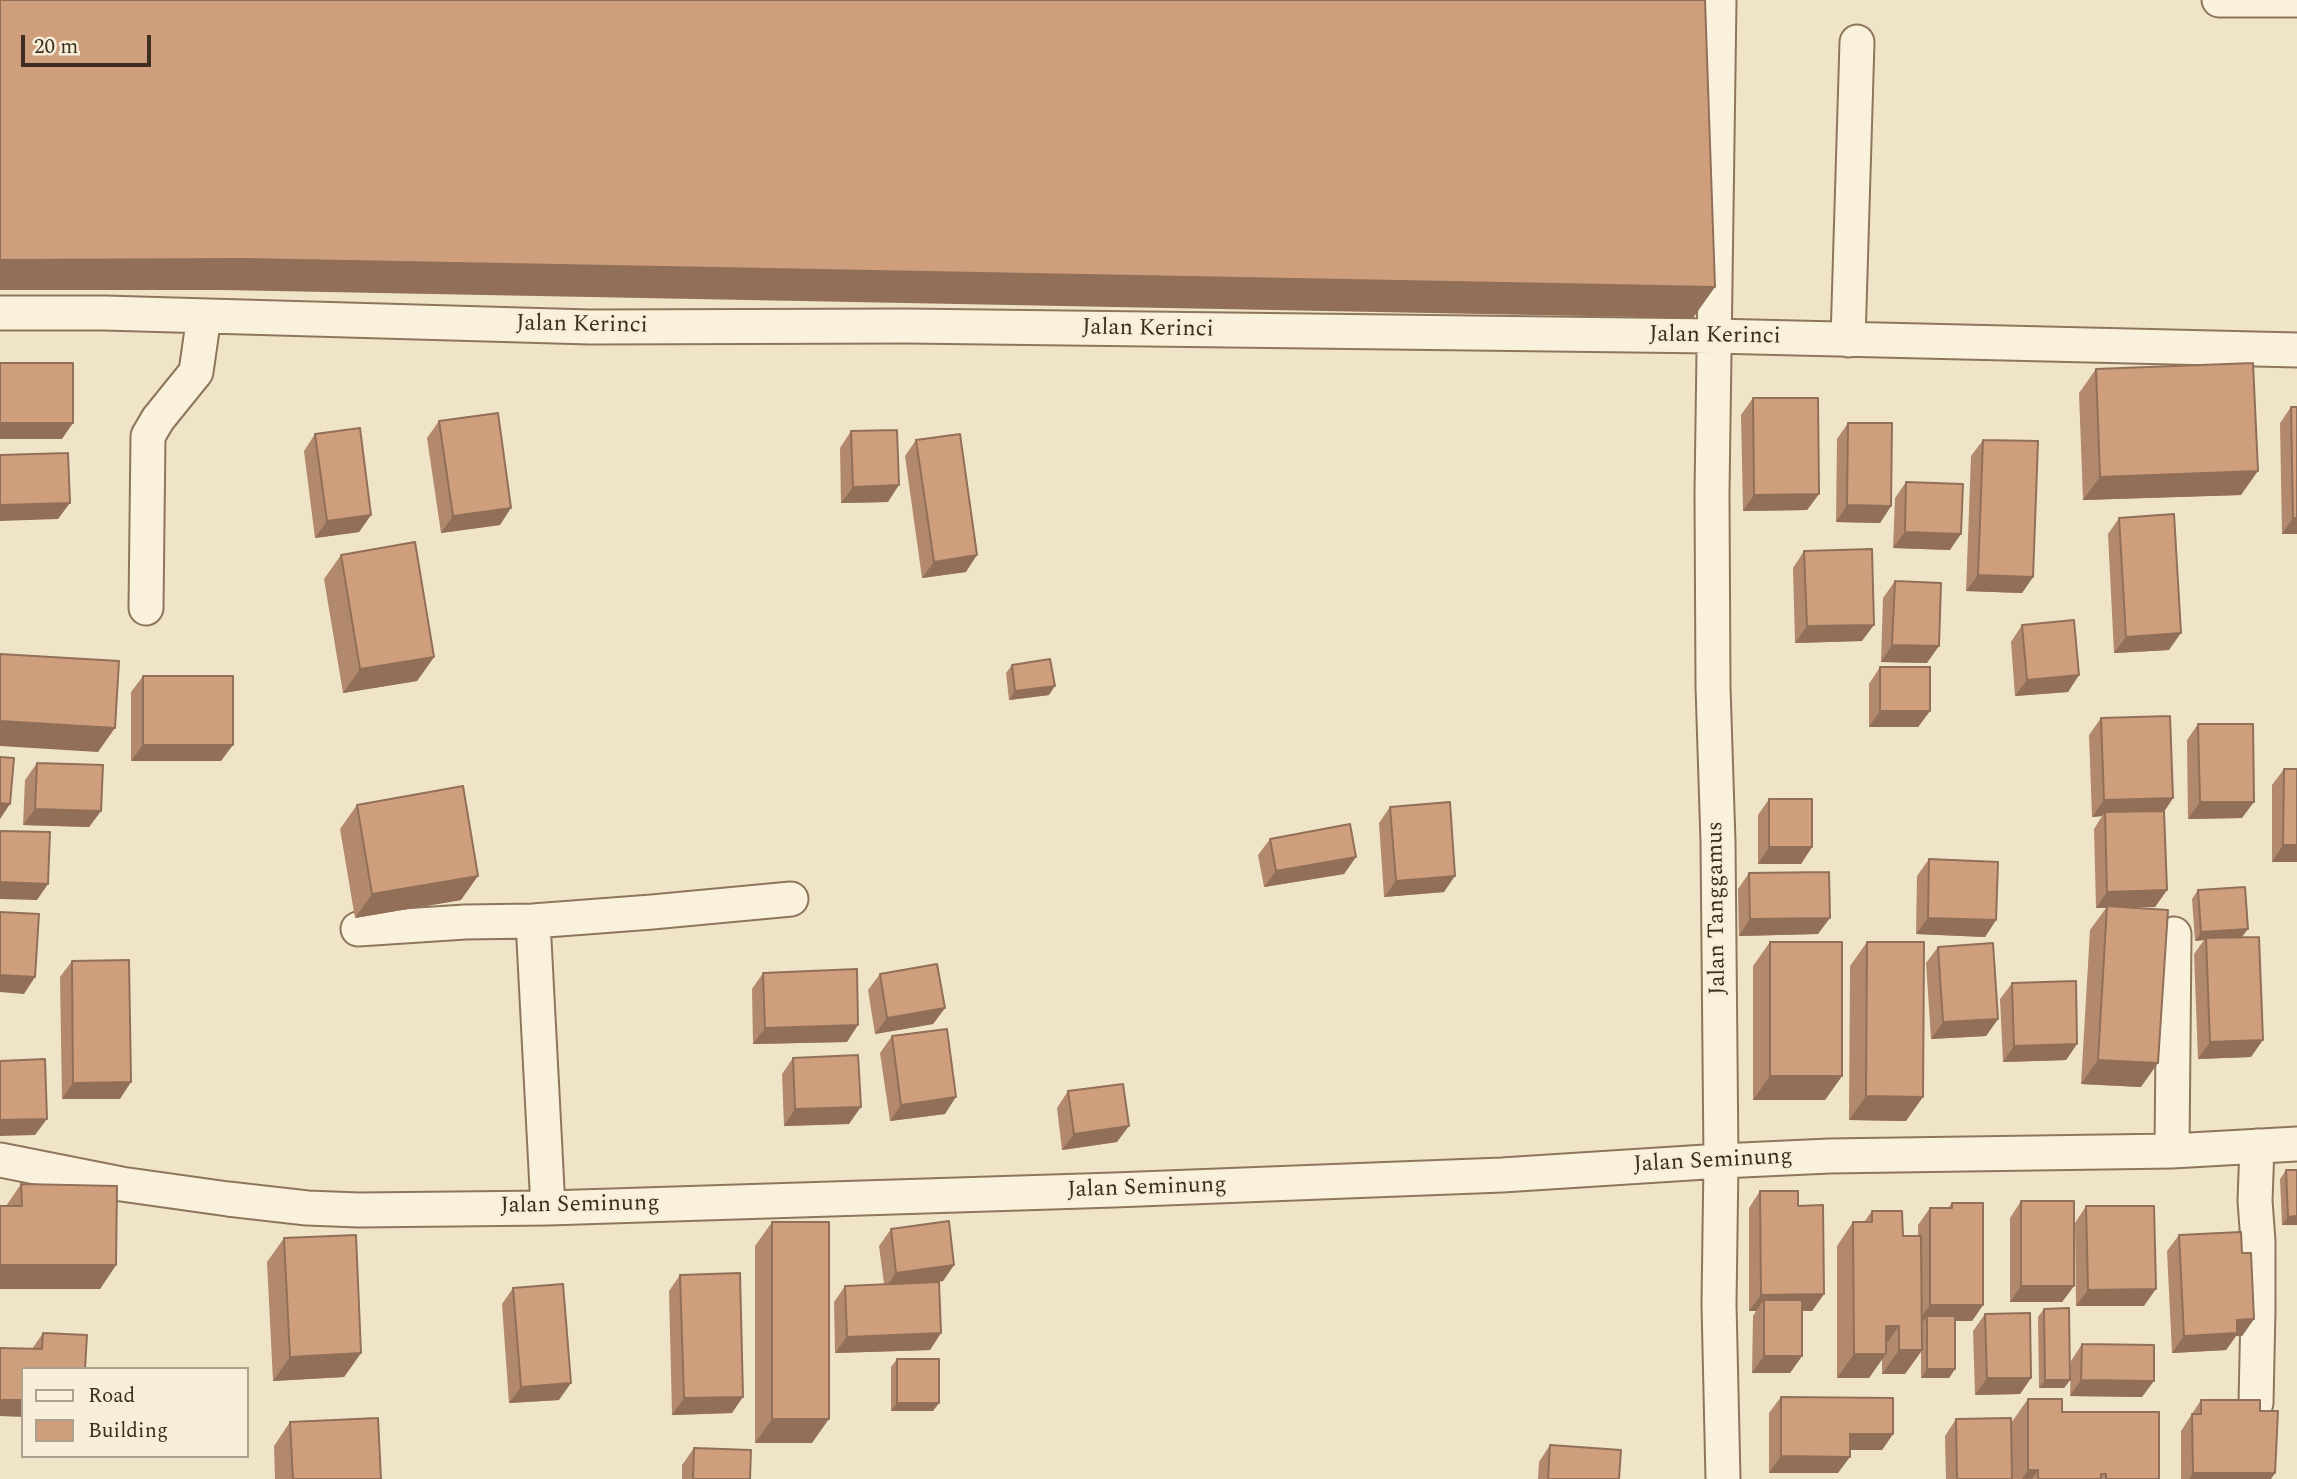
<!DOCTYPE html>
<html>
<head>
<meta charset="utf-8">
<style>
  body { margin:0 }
  #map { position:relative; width:2297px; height:1479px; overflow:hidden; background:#f0e4c8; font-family:Spectral,serif }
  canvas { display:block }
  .legend { position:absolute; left:21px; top:1367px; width:228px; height:91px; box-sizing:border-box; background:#f7eed8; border:2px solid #ada18e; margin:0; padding:9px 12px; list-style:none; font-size:21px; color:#3d2e20 }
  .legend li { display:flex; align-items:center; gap:14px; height:35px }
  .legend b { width:35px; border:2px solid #ada18e }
  .scale { position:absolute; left:21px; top:35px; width:130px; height:32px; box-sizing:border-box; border:4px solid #3d2e20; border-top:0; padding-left:9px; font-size:21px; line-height:24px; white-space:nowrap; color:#3d2e20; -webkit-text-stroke:5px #f7eed8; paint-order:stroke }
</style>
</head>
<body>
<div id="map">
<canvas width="2297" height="1479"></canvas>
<ul class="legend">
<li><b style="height:9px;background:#faf1dc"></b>Road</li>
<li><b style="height:19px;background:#cf9f7d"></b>Building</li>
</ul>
<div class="scale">20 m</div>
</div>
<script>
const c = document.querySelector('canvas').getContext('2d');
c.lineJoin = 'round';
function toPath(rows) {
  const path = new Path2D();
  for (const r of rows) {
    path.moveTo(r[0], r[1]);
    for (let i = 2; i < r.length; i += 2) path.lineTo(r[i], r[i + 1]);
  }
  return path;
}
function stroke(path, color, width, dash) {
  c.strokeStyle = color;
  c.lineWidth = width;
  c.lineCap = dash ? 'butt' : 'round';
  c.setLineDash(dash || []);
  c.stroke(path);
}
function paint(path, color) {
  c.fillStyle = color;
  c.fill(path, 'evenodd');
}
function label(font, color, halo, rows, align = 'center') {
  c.font = font + ' Spectral,serif';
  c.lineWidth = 5;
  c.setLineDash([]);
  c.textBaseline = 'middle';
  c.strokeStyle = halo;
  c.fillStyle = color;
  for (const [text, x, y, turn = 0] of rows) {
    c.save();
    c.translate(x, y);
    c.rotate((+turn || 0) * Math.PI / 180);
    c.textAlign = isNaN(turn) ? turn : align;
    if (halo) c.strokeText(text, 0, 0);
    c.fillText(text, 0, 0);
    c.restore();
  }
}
const minor = toPath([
  [1719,0,1712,493,1713,687,1718,842,1721,1161,1719,1304,1723,1479],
  [2219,0,2297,0],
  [0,313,105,313,590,327,906,326,1713,336,2297,350],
  [1848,340,1857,42],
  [146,608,148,436,158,419,196,372,204,316],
  [533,921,548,1208],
  [358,929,465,922,533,921,652,912,791,899],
  [2172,1151,2174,934],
  [0,1160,121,1184,228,1199,307,1208,359,1210,548,1208,1114,1190,1502,1175,1721,1161,1829,1156,2172,1151,2297,1144],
  [2256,1403,2258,1310,2258,1241,2255,1201,2257,1146]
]);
const wall = toPath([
  [2096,369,2241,495,2083,500,2079,393],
  [1753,398,1819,494,1807,510,1743,511,1741,415],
  [2291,407,2297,407,2297,534,2282,534,2280,423],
  [439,421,500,525,441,533,427,438],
  [1848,423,1891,506,1880,523,1836,522,1837,439],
  [851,431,888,502,841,503,840,448],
  [315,434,371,515,359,532,315,538,304,451],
  [916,440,966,572,922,578,905,456],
  [1983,440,2033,577,2022,593,1966,591,1971,456],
  [1906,482,1950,550,1893,548,1895,498],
  [2119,518,2169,650,2114,653,2108,534],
  [1804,551,1862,641,1795,643,1793,568],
  [341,555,434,657,417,681,343,693,324,579],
  [1895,581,1927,663,1881,662,1883,598],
  [2022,625,2079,675,2068,692,2015,696,2011,642],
  [1012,665,1049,695,1009,700,1006,673],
  [1880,667,1930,711,1918,727,1869,727,1869,684],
  [143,676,221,761,131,761,131,692],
  [2101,718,2173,798,2164,811,2167,890,2155,907,2126,907,2141,1087,2081,1084,2090,930,2106,908,2096,908,2094,829,2102,816,2092,817,2089,735],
  [2198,724,2242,818,2188,819,2187,740],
  [37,763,101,811,89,827,23,825,25,780],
  [2284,769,2297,769,2297,862,2272,862,2272,785],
  [1769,799,1812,847,1801,864,1758,864,1758,815],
  [357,805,461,900,355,918,340,829],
  [1390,807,1444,892,1384,897,1379,823],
  [1270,839,1356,857,1344,874,1264,887,1258,855],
  [1929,859,1996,920,1985,937,1916,934,1917,876],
  [1749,873,1818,934,1739,936,1738,889],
  [2198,890,2243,937,2251,1057,2198,1059,2194,954,2204,940,2195,941,2192,899],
  [1770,942,1842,1076,1825,1100,1753,1100,1753,966],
  [1867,942,1906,1121,1849,1120,1850,966],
  [1938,947,1998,1019,1986,1036,1931,1039,1926,963],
  [72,961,120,1099,62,1099,60,977],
  [763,973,847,1042,753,1044,752,989],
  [880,974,945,1008,933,1024,875,1034,868,990],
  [2012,983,2077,1044,2066,1060,2003,1062,2000,999],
  [892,1036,945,1114,890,1121,880,1053],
  [793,1058,849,1124,784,1126,782,1074],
  [1068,1091,1117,1142,1062,1150,1057,1108],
  [2286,1170,2297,1170,2297,1225,2282,1225,2280,1179],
  [21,1184,116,1265,100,1289,0,1289,0,1206,6,1206],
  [1760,1191,1798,1206,1824,1294,1812,1311,1802,1311,1802,1356,1790,1373,1752,1373,1753,1316,1756,1311,1749,1311,1749,1208],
  [2021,1201,2074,1286,2062,1302,2010,1302,2010,1218],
  [1952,1203,1983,1305,1972,1321,1955,1321,1955,1369,1949,1378,1921,1378,1921,1352,1905,1374,1882,1374,1882,1358,1869,1378,1837,1378,1837,1246,1853,1222,1864,1222,1872,1211,1903,1236,1918,1236,1918,1225,1930,1208,1948,1208],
  [2086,1206,2144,1306,2076,1306,2075,1223],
  [772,1222,812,1443,755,1443,755,1246],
  [891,1229,954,1265,943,1281,937,1282,941,1333,930,1350,835,1353,834,1302,845,1286,884,1284,879,1246],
  [2179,1235,2242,1253,2254,1319,2242,1336,2236,1336,2226,1350,2172,1353,2167,1251],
  [284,1238,361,1353,344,1377,273,1381,267,1262],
  [680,1275,732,1413,672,1415,669,1291],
  [513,1288,559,1400,509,1403,502,1304],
  [2044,1309,2070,1380,2064,1388,2039,1388,2038,1317],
  [1985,1314,2031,1378,2020,1394,1975,1395,1973,1331],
  [43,1333,85,1369,32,1349],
  [2082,1344,2142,1397,2070,1396,2071,1361],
  [897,1359,933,1411,891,1411,891,1367],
  [1781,1397,1893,1434,1882,1450,1850,1450,1838,1473,1769,1473,1769,1413],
  [2028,1399,2062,1412,2159,1479,1946,1479,1945,1436,1956,1419,2011,1423],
  [2201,1400,2260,1411,2275,1473,2271,1479,2181,1479,2181,1431],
  [290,1422,381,1479,275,1479,274,1446],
  [1550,1445,1619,1479,1538,1479,1539,1462],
  [694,1448,750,1479,682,1479,682,1465]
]);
const shadedWall = toPath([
  [244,259,1715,287,1693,318,222,290,0,290,0,260],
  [0,423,73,423,62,439,0,439],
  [2258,471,2241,495,2083,500,2100,477],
  [899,485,888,502,841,503,853,487],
  [1819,494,1807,510,1743,511,1754,495],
  [70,503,58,519,0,521,0,505],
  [1847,505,1891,506,1880,523,1836,522],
  [511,508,500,525,441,533,453,516],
  [371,515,359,532,315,538,327,521],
  [2293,518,2297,518,2297,534,2282,534],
  [1905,532,1961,534,1950,550,1893,548],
  [977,555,966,572,922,578,934,562],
  [1978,575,2033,577,2022,593,1966,591],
  [1874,625,1862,641,1795,643,1807,626],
  [2181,633,2169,650,2114,653,2126,637],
  [1892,645,1939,646,1927,663,1881,662],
  [434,657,417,681,343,693,360,669],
  [2079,675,2068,692,2015,696,2027,680],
  [1055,686,1049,695,1009,700,1015,691],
  [1880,711,1930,711,1918,727,1869,727],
  [0,721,115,728,98,752,0,746],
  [143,745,233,745,221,761,131,761],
  [2173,798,2162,815,2105,812,2102,816,2092,817,2104,800],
  [2200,802,2254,802,2242,818,2188,819],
  [0,803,10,804,0,819],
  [35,809,101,811,89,827,23,825],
  [2283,845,2297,845,2297,862,2272,862],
  [1769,847,1812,847,1801,864,1758,864],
  [1356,857,1344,874,1264,887,1276,871],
  [478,876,461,900,355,918,372,894],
  [1455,876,1444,892,1384,897,1396,881],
  [0,882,48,884,37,900,0,899],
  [2167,890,2155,907,2096,908,2107,892],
  [1830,918,1818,934,1739,936,1750,919],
  [1928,918,1996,920,1985,937,1916,934],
  [2248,929,2242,937,2206,938,2204,940,2195,941,2201,932],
  [0,975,35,977,24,994,0,992],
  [945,1008,933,1024,875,1034,887,1018],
  [1998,1019,1986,1036,1931,1039,1943,1022],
  [858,1025,847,1042,753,1044,765,1028],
  [2263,1040,2251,1057,2198,1059,2210,1042],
  [2077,1044,2066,1060,2003,1062,2014,1046],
  [2098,1060,2158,1063,2141,1087,2081,1084],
  [1770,1076,1842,1076,1825,1100,1753,1100],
  [131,1082,120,1099,62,1099,73,1083],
  [1866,1096,1923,1097,1906,1121,1849,1120],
  [956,1097,945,1114,890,1121,901,1105],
  [861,1107,849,1124,784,1126,795,1109],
  [47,1119,35,1135,0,1136,0,1120],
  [1129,1126,1117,1142,1062,1150,1074,1134],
  [2297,1216,2297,1225,2282,1225,2288,1217],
  [0,1265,116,1265,100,1289,0,1289],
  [954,1265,943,1281,885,1289,896,1273],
  [2021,1286,2074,1286,2062,1302,2010,1302],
  [2156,1289,2144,1306,2076,1306,2088,1290],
  [1824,1294,1812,1311,1764,1311,1764,1300,1756,1311,1749,1311,1761,1295],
  [1930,1305,1983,1305,1972,1321,1927,1321,1927,1316,1924,1321,1918,1321],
  [2254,1319,2242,1336,2236,1336,2226,1350,2172,1353,2184,1336,2237,1320],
  [1886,1326,1899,1326,1882,1350],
  [941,1333,930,1350,835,1353,847,1337],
  [1899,1350,1922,1350,1905,1374,1882,1374],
  [361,1353,344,1377,273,1381,290,1357],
  [1854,1354,1886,1354,1869,1378,1837,1378],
  [1764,1356,1802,1356,1790,1373,1752,1373],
  [1927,1369,1955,1369,1949,1378,1921,1378],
  [1987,1378,2031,1378,2020,1394,1975,1395],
  [2045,1380,2070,1380,2064,1388,2039,1388],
  [2081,1380,2154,1381,2142,1397,2070,1396],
  [571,1383,559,1400,509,1403,521,1387],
  [743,1397,732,1413,672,1415,684,1398],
  [0,1400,23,1400,23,1417,0,1416],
  [897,1403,939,1403,933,1411,891,1411],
  [772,1419,829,1419,812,1443,755,1443],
  [1850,1434,1893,1434,1882,1450,1838,1450],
  [1781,1456,1850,1457,1838,1473,1769,1473],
  [2028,1470,2038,1470,2032,1479,2022,1479],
  [2193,1473,2275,1473,2271,1479,2189,1479]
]);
const building = toPath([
  [0,0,1705,0,1715,287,244,259,0,260,0,0],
  [0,363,73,363,73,423,0,423,0,363],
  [2253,363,2258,471,2100,477,2096,369,2253,363],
  [1753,398,1818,398,1819,494,1754,495,1753,398],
  [2291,407,2297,407,2297,518,2293,518,2291,407],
  [498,413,511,508,453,516,439,421,498,413],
  [1848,423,1892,423,1891,506,1847,505,1848,423],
  [360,428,371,515,327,521,315,434,360,428],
  [897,430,899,485,853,487,851,431,897,430],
  [960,434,977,555,934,562,916,440,960,434],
  [1983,440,2038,441,2033,577,1978,575,1983,440],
  [68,453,70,503,0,505,0,455,68,453],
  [1906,482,1963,484,1961,534,1905,532,1906,482],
  [2174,514,2181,633,2126,637,2119,518,2174,514],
  [415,542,434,657,360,669,341,555,415,542],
  [1872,549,1874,625,1807,626,1804,551,1872,549],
  [1895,581,1941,583,1939,646,1892,645,1895,581],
  [2074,620,2079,675,2027,680,2022,625,2074,620],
  [0,654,119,661,115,728,0,721,0,654],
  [1050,659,1055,686,1015,691,1012,665,1050,659],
  [1880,667,1930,667,1930,711,1880,711,1880,667],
  [143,676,233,676,233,745,143,745,143,676],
  [2170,716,2173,798,2104,800,2101,718,2170,716],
  [2198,724,2253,724,2254,802,2200,802,2198,724],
  [0,757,14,758,10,804,0,803,0,757],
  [37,763,103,765,101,811,35,809,37,763],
  [2284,769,2297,769,2297,845,2283,845,2284,769],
  [463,786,478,876,372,894,357,805,463,786],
  [1769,799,1812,799,1812,847,1769,847,1769,799],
  [1450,802,1455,876,1396,881,1390,807,1450,802],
  [2164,811,2167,890,2107,892,2105,812,2164,811],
  [1350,824,1356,857,1276,871,1270,839,1350,824],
  [0,831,50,832,48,884,0,882,0,831],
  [1929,859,1998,862,1996,920,1928,918,1929,859],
  [1829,872,1830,918,1750,919,1749,873,1829,872],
  [2245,887,2248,929,2201,932,2198,890,2245,887],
  [2107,906,2168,910,2158,1063,2098,1060,2107,906],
  [0,912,39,914,35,977,0,975,0,912],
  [2259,937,2263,1040,2210,1042,2206,938,2259,937],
  [1770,942,1842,942,1842,1076,1770,1076,1770,942],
  [1867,942,1924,942,1923,1097,1866,1096,1867,942],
  [1993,943,1998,1019,1943,1022,1938,947,1993,943],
  [129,960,131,1082,73,1083,72,961,129,960],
  [937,964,945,1008,887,1018,880,974,937,964],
  [857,969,858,1025,765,1028,763,973,857,969],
  [2076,981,2077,1044,2014,1046,2012,983,2076,981],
  [947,1029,956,1097,901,1105,892,1036,947,1029],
  [858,1055,861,1107,795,1109,793,1058,858,1055],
  [45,1059,47,1119,0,1120,0,1061,45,1059],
  [1123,1084,1129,1126,1074,1134,1068,1091,1123,1084],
  [2286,1170,2297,1170,2297,1216,2288,1217,2286,1170],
  [21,1184,117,1186,116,1265,0,1265,0,1206,22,1206,21,1184],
  [1760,1191,1798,1191,1798,1206,1823,1205,1824,1294,1761,1295,1760,1191],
  [2021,1201,2074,1201,2074,1286,2021,1286,2021,1201],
  [1952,1203,1983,1203,1983,1305,1930,1305,1930,1208,1952,1208,1952,1203],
  [2086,1206,2154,1206,2156,1289,2088,1290,2086,1206],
  [1872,1211,1902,1211,1903,1236,1921,1236,1922,1350,1899,1350,1899,1326,1886,1326,1886,1354,1854,1354,1853,1222,1872,1222,1872,1211],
  [949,1221,954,1265,896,1273,891,1229,949,1221],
  [772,1222,829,1222,829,1419,772,1419,772,1222],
  [2241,1232,2242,1253,2251,1253,2254,1319,2237,1320,2237,1333,2184,1336,2179,1235,2241,1232],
  [356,1235,361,1353,290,1357,284,1238,356,1235],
  [740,1273,743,1397,684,1398,680,1275,740,1273],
  [939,1282,941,1333,847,1337,845,1286,939,1282],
  [563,1284,571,1383,521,1387,513,1288,563,1284],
  [1764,1300,1802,1300,1802,1356,1764,1356,1764,1300],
  [2069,1308,2070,1380,2045,1380,2044,1309,2069,1308],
  [2030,1313,2031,1378,1987,1378,1985,1314,2030,1313],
  [1927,1316,1955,1316,1955,1369,1927,1369,1927,1316],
  [43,1333,87,1335,85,1369,23,1369,23,1400,0,1400,0,1348,42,1349,43,1333],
  [2082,1344,2154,1345,2154,1381,2081,1380,2082,1344],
  [897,1359,939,1359,939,1403,897,1403,897,1359],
  [1781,1397,1893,1398,1893,1434,1850,1434,1850,1457,1781,1456,1781,1397],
  [2028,1399,2062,1399,2062,1412,2159,1412,2159,1479,2106,1479,2106,1474,2101,1474,2101,1479,2038,1479,2038,1470,2028,1470,2028,1399],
  [2201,1400,2260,1400,2260,1411,2278,1411,2275,1473,2193,1473,2192,1414,2201,1414,2201,1400],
  [378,1418,381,1479,293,1479,290,1422,378,1418],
  [2011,1418,2012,1479,1957,1479,1956,1419,2011,1418],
  [1550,1445,1621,1450,1619,1479,1548,1479,1550,1445],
  [694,1448,751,1450,750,1479,693,1479,694,1448]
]);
const streetNames = [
  ["Jalan Kerinci",582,326,1],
  ["Jalan Kerinci",1148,330,1],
  ["Jalan Kerinci",1715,337,1],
  ["Jalan Tanggamus",1718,908,-91],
  ["Jalan Seminung",1713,1162,-3],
  ["Jalan Seminung",1147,1189,-2],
  ["Jalan Seminung",580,1206,-1]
];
stroke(minor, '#8d765c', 37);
stroke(minor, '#faf1dc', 33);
paint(wall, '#b2896c');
paint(shadedWall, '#916f58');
paint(building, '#cf9f7d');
stroke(building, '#916f58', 2);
label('23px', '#3d2e20', '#f7eed8', streetNames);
</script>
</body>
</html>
